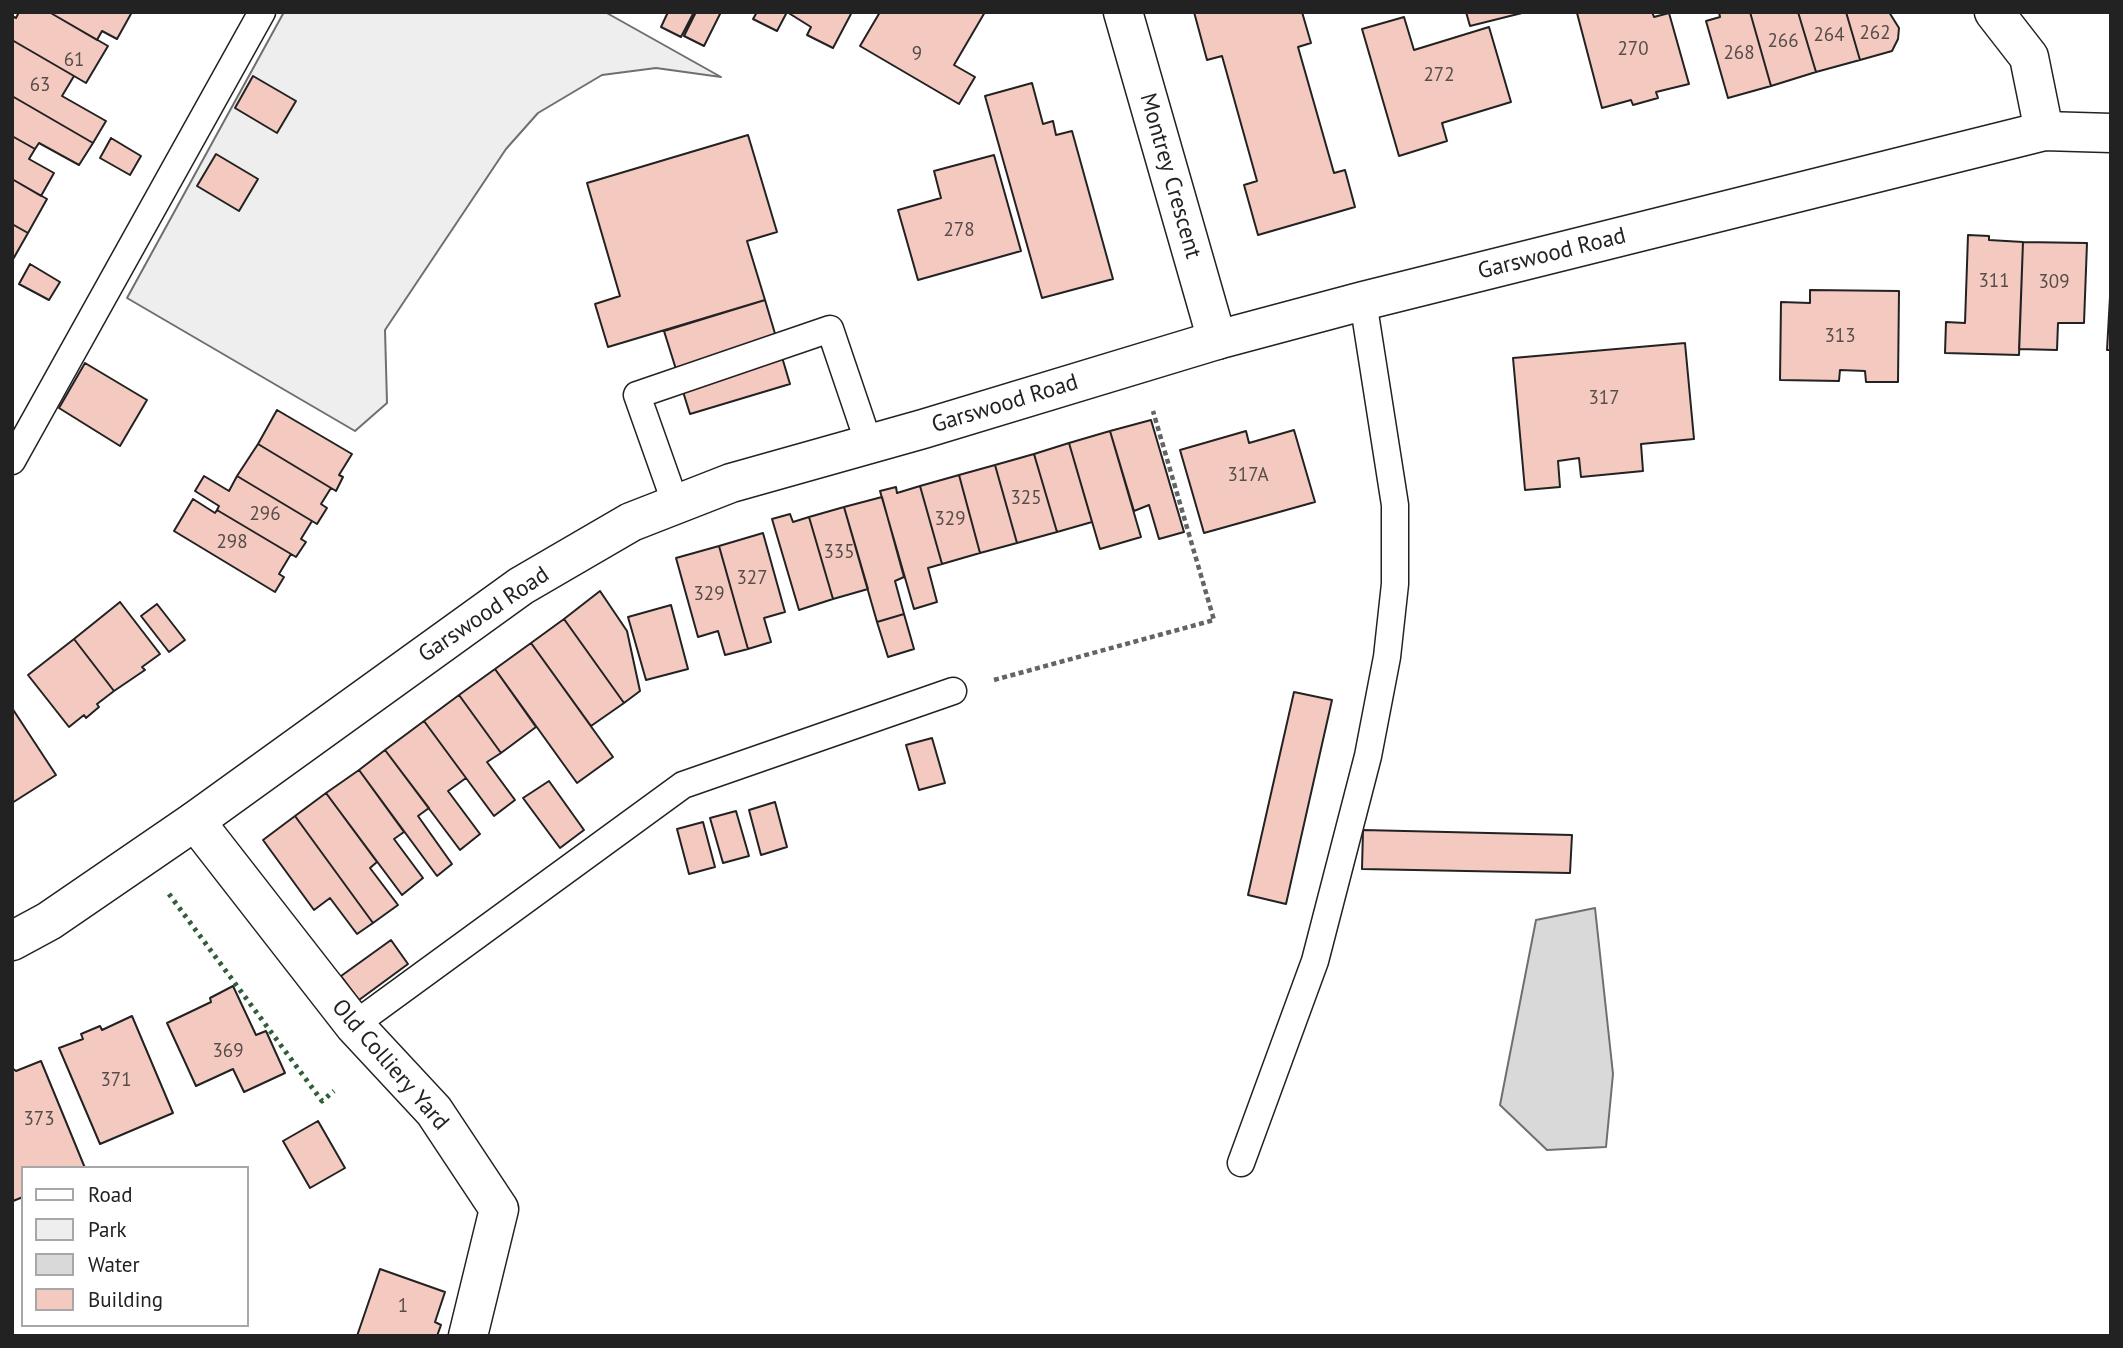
<!DOCTYPE html>
<html>
<head>
<meta charset="utf-8">
<style>
  body { margin:0 }
  #map { position:relative; width:2123px; height:1348px; overflow:hidden; background:#fff; font-family:"PT Sans",sans-serif }
  canvas { display:block }
  .frame { position:absolute; inset:0; border:14px solid #222; pointer-events:none }
  .legend { position:absolute; left:21px; top:1166px; width:228px; height:161px; box-sizing:border-box; background:#fff; border:2px solid #a7a7a7; margin:0; padding:9px 12px; list-style:none; font-size:21px; color:#222 }
  .legend li { display:flex; align-items:center; gap:14px; height:35px }
  .legend b { width:35px; border:2px solid #a7a7a7 }
</style>
</head>
<body>
<div id="map">
<canvas width="2123" height="1348"></canvas>
<div class="frame"></div>
<ul class="legend">
<li><b style="height:9px;background:#fff"></b>Road</li>
<li><b style="height:19px;background:#eee"></b>Park</li>
<li><b style="height:19px;background:#d9d9d9"></b>Water</li>
<li><b style="height:19px;background:#f3c9c0"></b>Building</li>
</ul>
</div>
<script>
const c = document.querySelector('canvas').getContext('2d');
c.lineJoin = 'round';
function paint(path, color) {
  c.fillStyle = color;
  c.fill(path, 'evenodd');
}
function toPath(rows) {
  const path = new Path2D();
  for (const r of rows) {
    path.moveTo(r[0], r[1]);
    for (let i = 2; i < r.length; i += 2) path.lineTo(r[i], r[i + 1]);
  }
  return path;
}
function stroke(path, color, width, dash) {
  c.strokeStyle = color;
  c.lineWidth = width;
  c.lineCap = dash ? 'butt' : 'round';
  c.setLineDash(dash || []);
  c.stroke(path);
}
function label(font, color, halo, rows, align = 'center') {
  c.font = font + ' "PT Sans",sans-serif';
  c.lineWidth = 5;
  c.setLineDash([]);
  c.textBaseline = 'middle';
  c.strokeStyle = halo;
  c.fillStyle = color;
  for (const [text, x, y, turn = 0] of rows) {
    c.save();
    c.translate(x, y);
    c.rotate((+turn || 0) * Math.PI / 180);
    c.textAlign = isNaN(turn) ? turn : align;
    if (halo) c.strokeText(text, 0, 0);
    c.fillText(text, 0, 0);
    c.restore();
  }
}
const green = toPath([
  [284,12,605,12,721,77,656,68,602,75,538,113,506,149,385,330,387,403,355,431,127,298,284,12]
]);
const water = toPath([
  [1595,908,1613,1074,1606,1147,1547,1150,1500,1105,1536,920,1595,908]
]);
const building = toPath([
  [19,12,49,12,108,46,86,83,12,40,12,16,16,18,19,12],
  [49,12,132,12,117,39,102,31,97,40,49,12],
  [668,12,694,12,681,37,661,27,668,12],
  [696,12,721,12,704,46,684,36,696,12],
  [757,12,787,12,777,31,753,19,757,12],
  [787,12,852,12,833,48,807,35,811,27,787,12],
  [880,12,985,12,954,65,975,77,959,104,860,46,880,12],
  [1194,12,1302,12,1311,43,1298,47,1334,173,1345,170,1355,207,1258,235,1244,185,1257,181,1222,56,1207,60,1194,12],
  [1466,12,1526,12,1470,26,1466,12],
  [1652,12,1654,17,1669,13,1689,84,1656,92,1658,98,1633,105,1631,100,1602,108,1577,13,1652,12],
  [1719,12,1750,12,1771,86,1728,98,1706,21,1720,17,1719,12],
  [1750,12,1798,12,1816,72,1771,86,1750,12],
  [1798,12,1846,12,1860,60,1816,72,1798,12],
  [1846,12,1889,12,1899,28,1898,39,1892,51,1860,60,1846,12],
  [1404,17,1414,50,1489,27,1511,102,1442,123,1447,141,1399,156,1362,29,1404,17],
  [12,40,74,76,62,96,106,121,93,143,12,96,12,40],
  [253,76,296,101,277,133,235,108,253,76],
  [1032,83,1043,124,1053,121,1056,135,1072,131,1113,279,1042,298,985,96,1032,83],
  [12,96,93,143,79,165,39,143,35,149,12,136,12,96],
  [748,135,777,232,747,241,765,300,608,347,595,304,620,296,587,183,748,135],
  [12,136,35,149,29,159,54,173,41,196,12,179,12,136],
  [111,138,141,156,130,175,100,158,111,138],
  [216,154,258,179,239,211,197,186,216,154],
  [994,155,1021,251,918,280,898,210,941,198,934,171,994,155],
  [12,179,47,199,28,233,12,224,12,179],
  [12,224,28,233,12,261,12,224],
  [1968,235,1989,236,1989,240,2023,242,2019,355,1945,353,1946,322,1965,323,1968,235],
  [2023,242,2087,243,2084,323,2058,323,2057,350,2019,349,2023,242],
  [30,264,60,282,49,300,19,284,30,264],
  [2111,279,2111,350,2107,350,2111,279],
  [1810,290,1899,291,1898,382,1866,382,1865,371,1840,370,1839,381,1780,380,1781,302,1810,303,1810,290],
  [765,300,790,384,690,414,664,331,765,300],
  [1685,343,1694,439,1641,444,1643,471,1581,477,1579,458,1558,461,1560,487,1525,490,1513,358,1685,343],
  [85,363,147,400,120,446,59,408,85,363],
  [277,410,352,454,339,475,343,477,336,491,258,444,277,410],
  [1151,420,1184,532,1159,539,1149,505,1134,511,1110,431,1151,420],
  [1294,430,1315,502,1204,533,1180,450,1246,431,1249,443,1294,430],
  [1110,431,1141,537,1100,549,1069,443,1110,431],
  [1069,443,1092,522,1057,532,1034,454,1069,443],
  [258,444,331,488,321,504,327,508,317,524,237,476,258,444],
  [1034,454,1057,532,1017,543,995,465,1034,454],
  [995,465,1017,543,980,553,959,475,995,465],
  [959,475,980,553,942,564,920,486,959,475],
  [204,476,229,491,237,476,312,521,301,539,306,542,296,557,217,510,219,506,195,491,204,476],
  [920,486,942,564,928,568,937,602,914,609,880,491,896,487,897,493,920,486],
  [882,497,904,577,895,581,904,614,877,622,844,507,882,497],
  [193,499,215,513,217,510,291,554,279,574,284,577,275,592,174,531,193,499],
  [844,507,868,589,833,599,809,517,844,507],
  [790,514,793,522,809,517,833,599,799,610,772,519,790,514],
  [763,533,785,612,764,618,771,642,748,649,719,546,763,533],
  [719,546,748,649,725,655,718,631,698,637,676,558,719,546],
  [600,591,627,631,640,691,624,703,564,619,600,591],
  [120,602,160,654,142,667,145,670,114,691,74,639,120,602],
  [157,604,185,640,169,652,141,616,157,604],
  [671,605,688,669,646,680,628,617,671,605],
  [904,614,914,649,888,657,877,622,904,614],
  [564,619,624,703,591,726,531,643,564,619],
  [74,639,114,691,97,704,99,707,86,718,84,715,69,727,28,675,74,639],
  [531,643,613,757,577,783,495,669,531,643],
  [495,669,536,727,501,753,459,695,495,669],
  [1294,692,1332,700,1286,904,1248,895,1294,692],
  [459,695,501,753,487,762,515,800,494,816,424,721,459,695],
  [12,708,56,775,12,803,12,708],
  [424,721,466,778,448,791,480,834,460,850,385,750,424,721],
  [932,738,945,783,919,790,906,745,932,738],
  [385,750,429,808,418,816,452,864,437,876,359,770,385,750],
  [359,770,404,832,394,839,423,878,402,895,326,793,359,770],
  [549,781,584,830,560,848,523,798,549,781],
  [326,793,377,862,370,868,398,905,373,923,295,816,326,793],
  [775,802,787,847,761,855,749,810,775,802],
  [736,811,749,856,723,863,710,818,736,811],
  [295,816,373,923,357,934,330,898,314,910,263,840,295,816],
  [703,822,715,867,689,874,677,829,703,822],
  [1363,830,1572,835,1570,873,1362,869,1363,830],
  [391,940,408,964,359,1000,341,976,391,940],
  [233,986,256,1035,266,1031,285,1073,244,1092,233,1069,196,1086,167,1023,211,1002,210,998,233,986],
  [132,1016,173,1113,100,1144,59,1048,83,1039,81,1034,100,1026,102,1030,132,1016],
  [41,1061,85,1168,23,1168,23,1197,13,1201,12,1068,16,1071,41,1061],
  [318,1121,345,1168,310,1188,283,1141,318,1121],
  [380,1269,445,1292,435,1322,441,1325,437,1336,357,1336,380,1269]
]);
const path = toPath([
  [994,680,1214,620,1153,411]
]);
const service = toPath([
  [12,461,262,12],
  [676,505,637,395,830,329,869,444],
  [354,1025,683,785,953,691],
  [1241,1163,1315,961,1368,756,1387,657,1395,584,1395,505,1363,301]
]);
const minor = toPath([
  [1123,12,1217,340],
  [1994,12,2029,57,2044,131],
  [195,821,354,1025,434,1111,499,1209,468,1336]
]);
const tertiary = toPath([
  [12,941,49,921,195,821,521,586,631,522,731,483,923,429,1217,340,1363,301,2044,131,2111,133]
]);
const hedge = toPath([
  [169,894,322,1101,334,1091]
]);
const numberNames = [
  ["262",1875,34],
  ["264",1829,36],
  ["266",1783,42],
  ["270",1633,50],
  ["268",1739,54],
  ["9",917,55],
  ["61",74,61],
  ["272",1439,76],
  ["63",40,86],
  ["278",959,231],
  ["311",1994,282],
  ["309",2054,283],
  ["313",1840,337],
  ["317",1604,399],
  ["317A",1248,476],
  ["325",1026,499],
  ["296",265,515],
  ["329",950,520],
  ["298",232,543],
  ["335",839,553],
  ["327",752,579],
  ["329",709,595],
  ["369",228,1052],
  ["371",116,1081],
  ["373",39,1120],
  ["1",403,1307]
];
const streetNames = [
  ["Montrey Crescent",1170,176,74],
  ["Garswood Road",1552,254,-14],
  ["Garswood Road",1005,404,-17],
  ["Garswood Road",484,615,-34],
  ["Old Colliery Yard",390,1065,49]
];
paint(green, '#eee');
stroke(green, '#6f6f6f', 2);
paint(water, '#d9d9d9');
stroke(water, '#6f6f6f', 2);
paint(building, '#f3c9c0');
stroke(building, '#222', 2);
stroke(service, '#222', 29);
stroke(minor, '#222', 41);
stroke(tertiary, '#222', 41);
stroke(path, '#646464', 4.5, [5, 3.5]);
stroke(service, '#fff', 26);
stroke(minor, '#fff', 38);
stroke(tertiary, '#fff', 38);
stroke(hedge, '#2f5e38', 5, [3.5, 5]);
label('19px', '#564c4a', null, numberNames);
label('23px', '#222', '#fff', streetNames);
</script>
</body>
</html>
